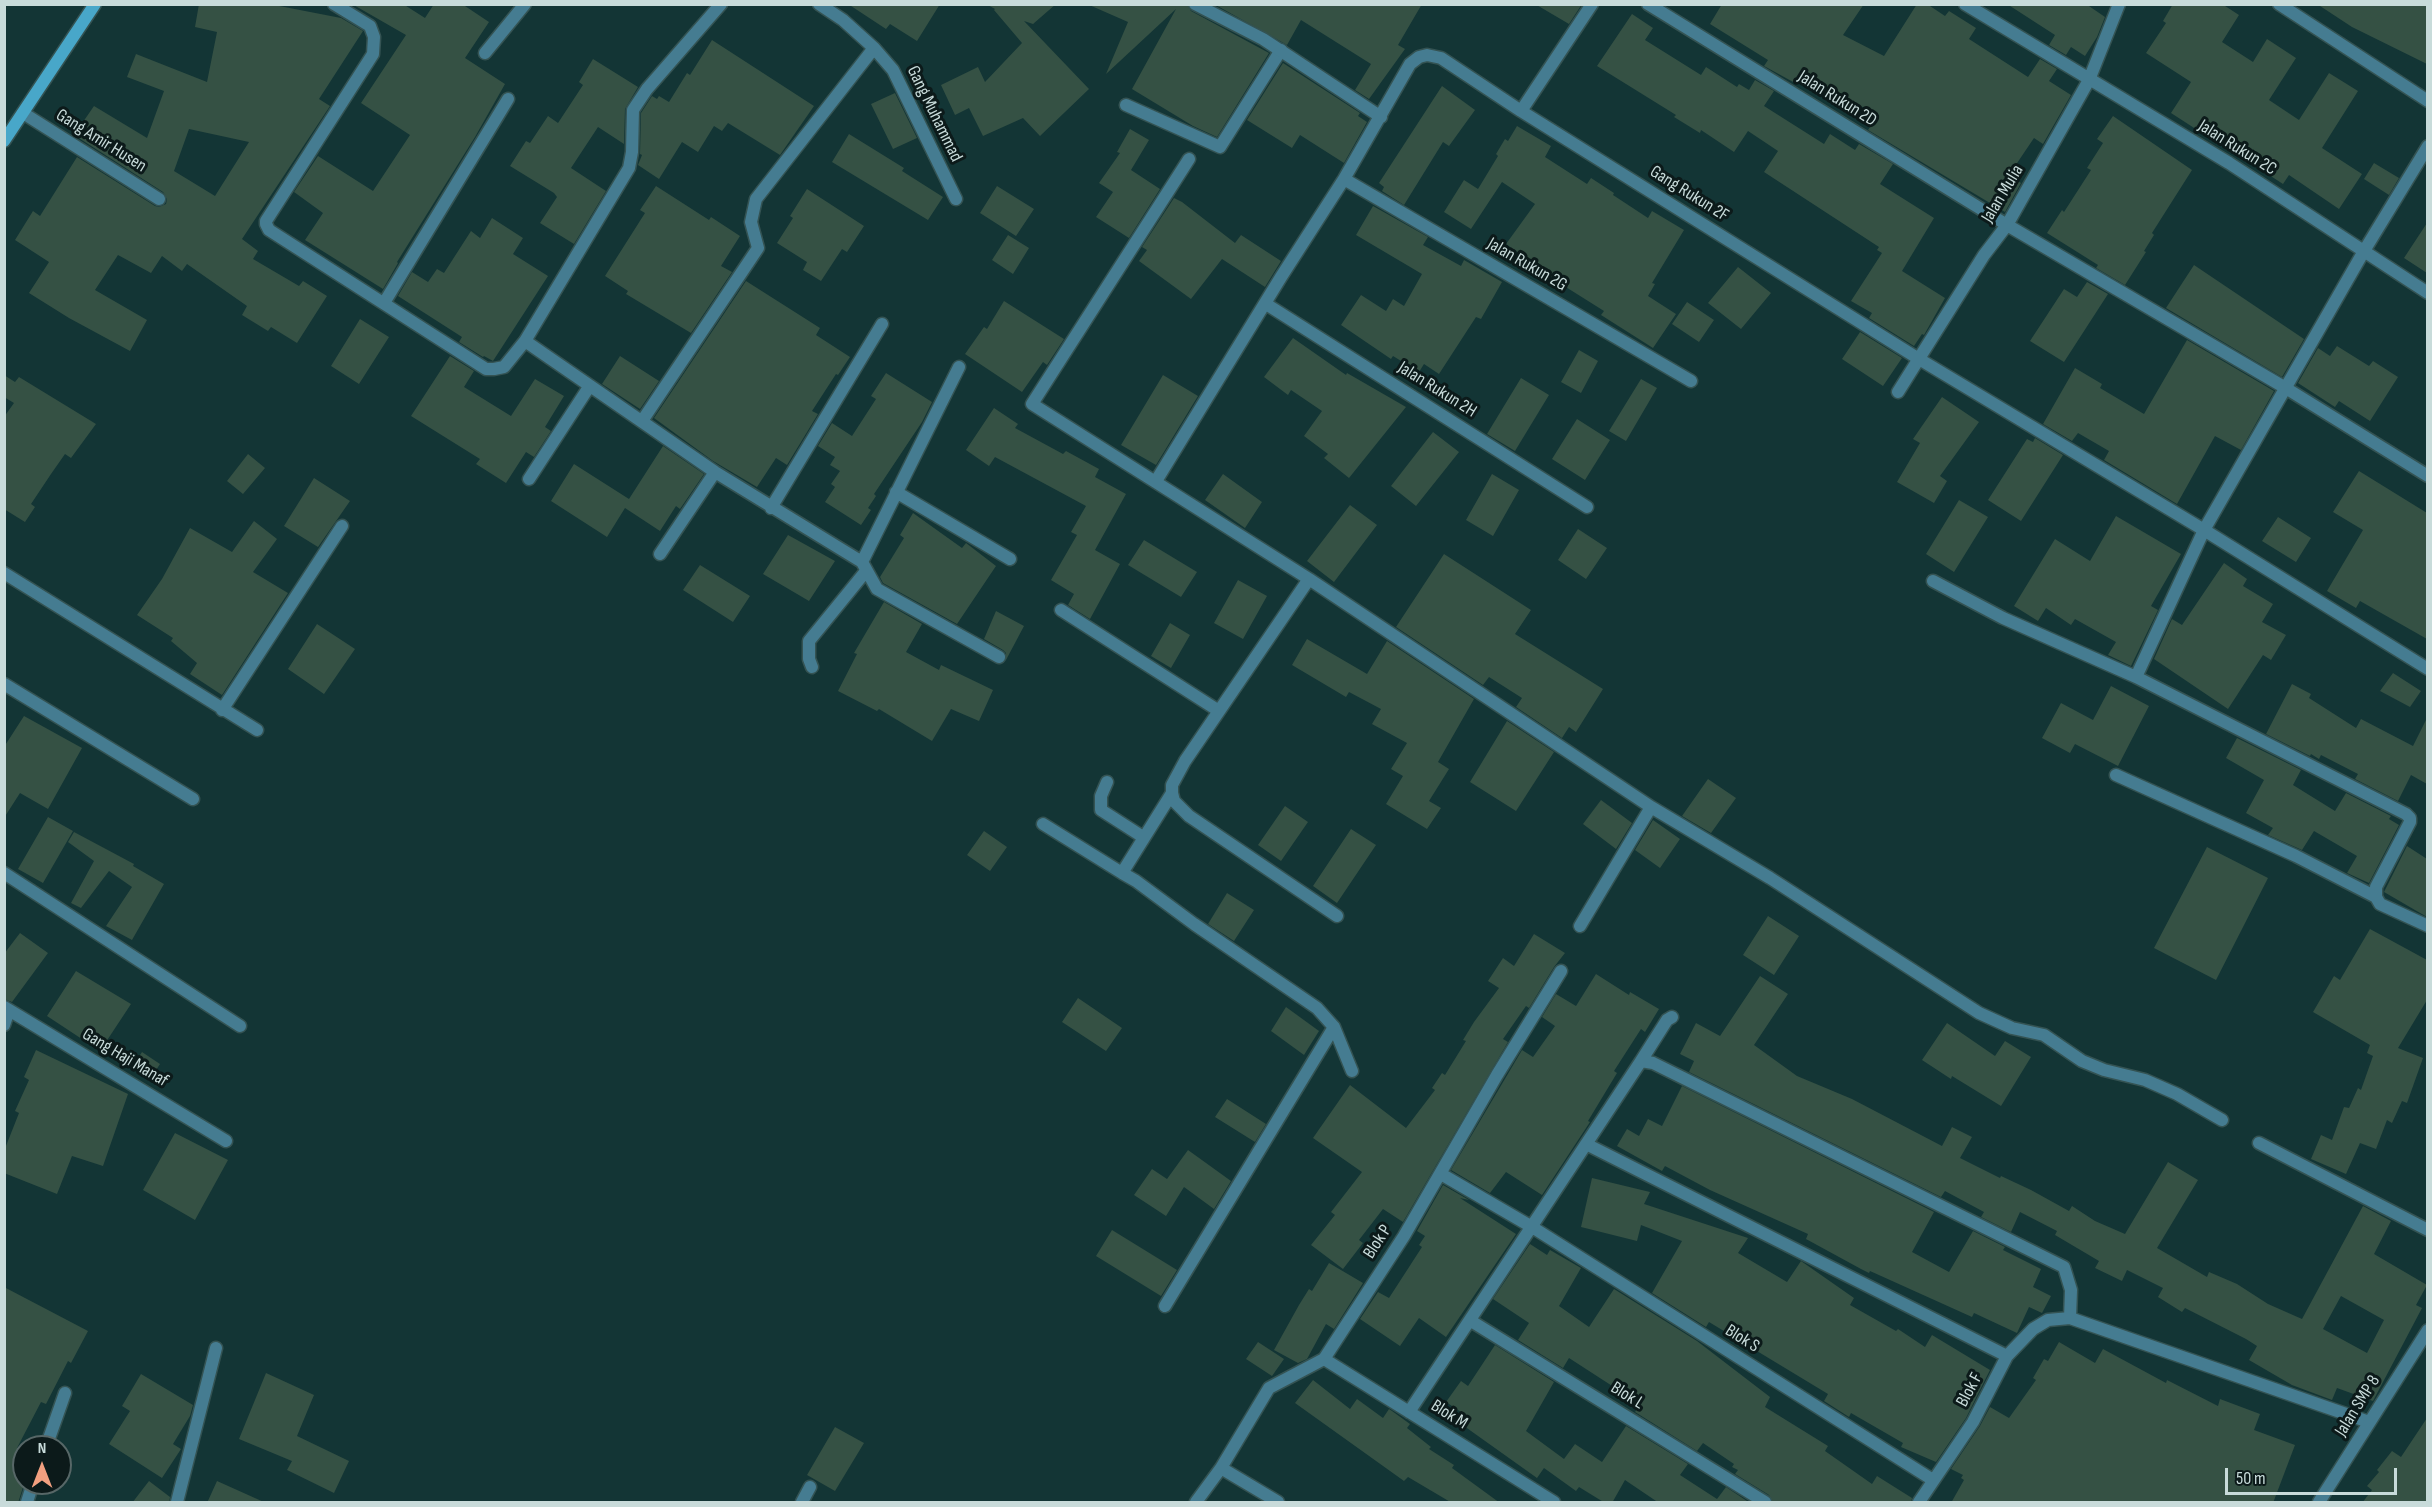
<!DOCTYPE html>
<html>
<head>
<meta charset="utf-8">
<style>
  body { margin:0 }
  #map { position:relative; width:2432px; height:1507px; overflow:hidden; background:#133535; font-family:"Sofia Sans Condensed",sans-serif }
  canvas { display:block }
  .frame { position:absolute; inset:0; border:6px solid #c8dbda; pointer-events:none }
  .north { position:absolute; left:12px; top:1435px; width:60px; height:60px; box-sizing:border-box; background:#0c1a1a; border:2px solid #576767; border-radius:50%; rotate:0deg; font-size:16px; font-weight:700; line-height:24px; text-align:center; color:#c8dbda }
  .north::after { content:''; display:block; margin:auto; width:21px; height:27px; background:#f2a080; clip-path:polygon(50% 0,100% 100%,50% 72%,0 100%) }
  .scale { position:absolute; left:2225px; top:1468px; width:172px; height:27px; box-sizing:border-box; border:3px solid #c8dbda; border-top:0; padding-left:8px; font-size:18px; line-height:21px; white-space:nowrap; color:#c8dbda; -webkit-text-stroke:4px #0c1a1a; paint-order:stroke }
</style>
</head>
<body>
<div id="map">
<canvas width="2432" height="1507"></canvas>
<div class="frame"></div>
<div class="north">N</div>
<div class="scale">50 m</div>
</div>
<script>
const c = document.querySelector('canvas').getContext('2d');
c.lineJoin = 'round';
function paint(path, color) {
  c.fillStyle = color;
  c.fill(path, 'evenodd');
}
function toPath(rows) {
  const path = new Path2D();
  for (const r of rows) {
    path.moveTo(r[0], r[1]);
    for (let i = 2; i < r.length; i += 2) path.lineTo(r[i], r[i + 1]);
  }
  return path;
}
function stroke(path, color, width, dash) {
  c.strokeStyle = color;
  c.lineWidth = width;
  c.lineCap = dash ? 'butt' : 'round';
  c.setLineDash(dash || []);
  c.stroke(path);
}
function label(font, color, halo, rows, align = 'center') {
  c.font = font + ' "Sofia Sans Condensed",sans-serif';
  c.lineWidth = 6;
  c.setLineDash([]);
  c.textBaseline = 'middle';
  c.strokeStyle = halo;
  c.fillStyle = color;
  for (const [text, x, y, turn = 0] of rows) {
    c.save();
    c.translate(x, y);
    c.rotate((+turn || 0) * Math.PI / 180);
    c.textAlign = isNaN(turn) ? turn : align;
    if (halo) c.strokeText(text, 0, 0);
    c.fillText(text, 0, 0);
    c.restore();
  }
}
const building = toPath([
  [199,4,269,4,341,18,363,31,319,99,330,106,242,239,258,251,253,259,299,286,303,281,327,296,297,343,271,327,268,331,242,315,247,306,187,264,182,271,162,256,151,273,118,255,95,290,147,320,130,351,69,318,29,293,49,262,15,240,33,211,40,216,77,157,155,206,159,207,166,204,167,199,163,192,74,135,94,106,147,138,164,91,127,77,136,54,207,82,217,32,195,27],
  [189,129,249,142,215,196,174,171],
  [352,4,403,4,425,18,434,4,462,4,489,22,465,58,505,84,475,137,397,262,398,263,383,289,305,240,323,213,294,192,318,156,373,191,410,135,361,103,406,35],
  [848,4,940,4,917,41,890,24,886,29],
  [986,4,1056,4,1033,24,1024,21,1089,89,1040,136,1023,118,983,136,969,108,955,115,941,85,978,67,985,82,1022,43,994,10,995,9],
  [1087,4,1187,4,1191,11,1269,53,1217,137,1193,126,1132,89,1176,9,1106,74,1128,22],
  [1214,4,1422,4,1398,45,1405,49,1369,99,1355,90,1371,64,1301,20,1287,45],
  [1535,4,1582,4,1569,24],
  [1722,4,1864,4,1843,35,1884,56,1917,4,1927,4,1945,16,1949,11,1976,28,1969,39,2028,77,2040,59,2057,69,2049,81,2071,95,2043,144,2034,138,2009,175,2021,183,2005,212,1868,130,1878,115,1837,94,1803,70,1795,83,1764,66,1768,60,1710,24],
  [2007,4,2086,4,2105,17,2097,37,2085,56,2071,47,2066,55,2049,45,2055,35],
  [2173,4,2222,4,2239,15,2222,42,2253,62,2267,39,2296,58,2269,100,2299,120,2329,73,2358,91,2322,148,2362,174,2339,209,2289,175,2283,184,2263,171,2265,167,2242,152,2245,148,2211,126,2205,135,2171,113,2191,82,2146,53,2166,23,2163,21],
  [2317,4,2427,4,2427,64,2352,27],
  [1632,14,1653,28,1645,40,1701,75,1706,67,1737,87,1739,84,1749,90,1755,80,1774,91,1764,106,1824,144,1830,134,1855,150,1859,144,1893,164,1880,184,1934,218,1902,271,1945,298,1924,335,1922,334,1914,346,1869,318,1872,313,1851,301,1882,253,1877,250,1879,247,1764,172,1778,151,1748,131,1734,152,1701,130,1700,133,1674,117,1676,115,1597,66],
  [712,40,814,106,780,155,728,123,722,131,714,126,698,152,682,142,659,179,638,165,642,155,640,154,641,113,652,96,657,99,659,96,669,102,687,73,690,75],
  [593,59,638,87,625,109,624,144,598,127,571,168,606,191,574,244,540,223,557,197,554,193,510,166,526,141,530,143,548,116,558,123,583,85,579,82],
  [1283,63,1360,113,1358,116,1367,122,1344,163,1300,135,1292,148,1247,120],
  [1442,86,1475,110,1449,146,1443,142,1404,205,1382,191,1384,187,1379,183],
  [895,93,917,138,893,149,871,104],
  [2113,116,2192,170,2152,233,2154,235,2144,251,2146,252,2125,285,2096,268,2098,265,2047,233,2062,210,2064,212,2091,170,2087,168,2103,143,2097,139],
  [1517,126,1551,146,1545,157,1587,184,1591,178,1614,193,1613,195,1648,218,1652,211,1684,230,1652,283,1655,284,1648,296,1676,314,1653,348,1601,315,1604,311,1561,284,1506,244,1535,204,1502,182,1471,229,1444,212,1464,180,1478,189,1498,156,1496,154,1505,139,1508,141],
  [1130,129,1149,140,1131,170,1160,189,1129,238,1096,217,1113,192,1099,183,1120,153,1117,152],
  [849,134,904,168,902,171,943,197,928,220,832,162],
  [2374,163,2399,178,2389,195,2364,179],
  [656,186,709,220,711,217,740,236,721,266,732,272,691,333,626,294,628,291,605,276,645,213,640,210],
  [997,186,1034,209,1016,236,980,213],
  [807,189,864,226,847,252,842,249,821,281,803,270,807,262,777,243,793,218,790,216],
  [1174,198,1182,202,1235,243,1241,235,1281,261,1265,287,1222,259,1191,299,1139,261,1147,250,1142,247],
  [1373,206,1428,237,1423,245,1461,266,1464,260,1502,282,1481,319,1476,317,1439,374,1424,364,1419,372,1393,356,1391,359,1341,325,1361,295,1386,311,1393,299,1404,306,1422,274,1356,235],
  [492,218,523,238,513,254,548,276,493,361,484,356,483,357,459,342,462,337,398,296,412,272,428,282,437,269,444,273,471,231,480,238],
  [2427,223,2427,273,2404,258],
  [1008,235,1029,248,1013,274,992,260],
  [2194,265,2304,339,2282,377,2166,308],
  [1738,267,1771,293,1741,329,1708,303],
  [746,281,820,328,816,335,850,357,838,375,836,374,812,411,818,414,787,465,776,458,757,487,713,461,654,418],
  [2087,282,2108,294,2064,362,2030,341,2064,289,2077,297],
  [1004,301,1064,339,1047,365,1043,362,1022,392,965,354,984,327,987,329],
  [1687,302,1714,320,1699,342,1672,324],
  [360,319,389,337,359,384,331,366],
  [1860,332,1902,358,1883,386,1842,359],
  [1293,338,1346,375,1347,373,1406,407,1349,478,1324,458,1328,454,1304,436,1322,411,1291,390,1288,395,1264,377],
  [2187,340,2274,391,2241,450,2215,436,2177,504,2104,460,2109,451,2078,433,2072,441,2043,424,2075,368,2102,384,2100,388,2144,414],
  [2337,346,2369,366,2373,361,2398,377,2370,421,2339,401,2335,407,2298,383,2318,348,2330,356],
  [1579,350,1598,361,1581,393,1561,382],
  [450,356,474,371,464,387,511,416,535,379,564,396,545,427,551,431,534,457,526,452,506,483,476,464,480,459,411,416],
  [620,356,659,381,640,409,602,384],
  [886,373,932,402,922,422,874,494,876,496,868,508,871,510,861,525,825,502,835,487,831,484,840,471,830,465,835,457,818,446,832,423,852,436,876,399,871,396],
  [4,375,15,382,19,377,96,424,71,458,65,454,51,474,31,504,35,507,25,522,4,509,4,417,14,403,4,397],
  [1163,375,1198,396,1156,465,1121,445],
  [1521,378,1549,395,1515,451,1487,434],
  [1641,379,1657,388,1626,441,1609,431],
  [1942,397,1979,422,1940,476,1947,481,1934,503,1897,482,1920,443,1913,439],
  [994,408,1018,424,1015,428,1063,454,1066,451,1099,469,1095,477,1126,494,1095,550,1120,564,1090,619,1068,605,1074,594,1051,580,1077,535,1071,532,1086,506,995,457,989,466,966,450],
  [1577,419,1610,440,1585,480,1552,459],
  [1433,432,1459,452,1416,506,1391,486],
  [2035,438,2063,455,2021,521,1988,500,2027,439,2033,442],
  [663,446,704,474,680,509,676,506,660,531,625,508,607,537,551,501,574,464,629,499],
  [248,454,265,468,243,494,227,481],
  [2359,471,2427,513,2427,639,2360,601,2356,608,2327,591,2363,530,2333,512],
  [1223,474,1262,502,1245,528,1205,500],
  [1492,474,1519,490,1493,536,1466,520],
  [314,478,350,501,318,547,284,526],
  [1959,500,1988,517,1954,572,1926,554],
  [1350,505,1377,525,1334,582,1307,561],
  [913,513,962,548,966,543,996,566,957,624,883,583,880,577,904,538,900,535],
  [2116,516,2181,554,2151,606,2158,610,2131,666,2108,655,2116,642,2075,619,2071,625,2046,608,2038,621,2014,606,2055,539,2090,561],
  [2278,517,2311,538,2296,562,2262,541],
  [254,521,277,539,253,572,288,593,222,695,190,674,197,663,171,641,173,638,137,615,162,579,190,528,232,552],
  [1578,529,1607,548,1586,579,1558,560],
  [788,535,835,561,809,601,763,574],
  [1144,540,1197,572,1181,597,1128,565],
  [1444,554,1531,610,1515,634,1603,689,1576,732,1569,727,1562,738,1516,707,1522,698,1489,677,1483,685,1396,627],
  [2224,563,2247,579,2243,586,2273,604,2262,622,2286,635,2271,660,2263,655,2228,709,2154,659,2172,619,2182,625],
  [700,565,750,596,733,622,683,590],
  [1238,580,1267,596,1243,639,1214,623],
  [884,602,922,624,906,652,939,670,941,665,993,690,979,721,951,709,932,741,879,709,877,711,838,691,857,654,854,653],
  [996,611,1024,626,1006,660,1006,653,1003,650,984,639],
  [1170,623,1190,635,1171,668,1151,656],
  [317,624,355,649,324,694,288,669],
  [1307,639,1367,674,1387,641,1474,699,1438,762,1449,769,1429,801,1441,808,1427,829,1386,804,1403,776,1391,769,1407,743,1372,724,1381,709,1349,692,1346,697,1292,665],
  [2393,673,2421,691,2410,707,2380,691],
  [2292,684,2311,694,2309,698,2356,728,2361,719,2413,746,2427,718,2427,784,2411,775,2398,801,2355,779,2358,774,2321,755,2319,759,2311,754,2310,756,2266,734],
  [2111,686,2149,706,2118,766,2075,744,2070,753,2042,738,2061,703,2093,720],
  [24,716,82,748,48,809,20,793,4,818,4,747],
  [1507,721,1554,752,1516,811,1470,782],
  [2237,738,2301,770,2293,785,2335,811,2346,793,2391,816,2389,819,2399,825,2369,883,2347,873,2357,856,2314,831,2302,850,2268,835,2273,828,2246,813,2264,780,2226,758],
  [1708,779,1736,798,1711,833,1682,816],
  [1601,800,1632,823,1616,849,1583,824],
  [1285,806,1308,822,1281,861,1258,845],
  [48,817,73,831,43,883,18,869],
  [1653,820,1680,839,1660,868,1635,850],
  [1351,829,1376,845,1337,903,1313,886],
  [984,831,1007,847,990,871,967,855],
  [74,832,134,864,133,866,164,884,132,940,106,926,132,887,109,871,81,908,71,903,94,861,68,842],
  [2407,846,2427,859,2427,917,2384,892],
  [2207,847,2268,878,2216,980,2154,948],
  [1227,893,1254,910,1234,941,1208,924],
  [1768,916,1799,936,1774,975,1743,955],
  [2370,929,2427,960,2427,1000,2398,1048,2423,1058,2407,1103,2402,1101,2392,1123,2387,1120,2376,1149,2360,1143,2346,1174,2311,1159,2321,1135,2332,1140,2344,1107,2349,1108,2358,1088,2361,1090,2373,1056,2367,1053,2370,1045,2313,1012,2334,976,2340,980],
  [20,933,48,953,12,1002,4,999,4,954],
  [1534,934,1565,953,1554,967,1529,1008,1526,1006,1503,1039,1508,1042,1403,1222,1383,1209,1359,1240,1363,1243,1343,1269,1311,1245,1335,1215,1331,1212,1362,1172,1313,1138,1350,1085,1406,1128,1435,1090,1432,1088,1442,1073,1445,1075,1466,1041,1463,1040,1474,1022,1499,988,1488,981,1503,958,1514,966],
  [76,971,131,1004,100,1051,47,1016],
  [1596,974,1629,995,1630,992,1659,1009,1645,1032,1641,1029,1614,1071,1617,1073,1588,1121,1590,1122,1542,1195,1506,1172,1490,1193,1451,1170,1522,1050,1533,1057,1555,1026,1542,1017,1556,994,1576,1006],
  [1760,976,1788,994,1754,1045,1797,1076,1852,1099,1942,1146,1952,1127,1972,1137,1960,1158,2000,1178,2001,1176,2031,1190,2069,1211,2072,1206,2095,1221,2125,1234,2168,1162,2198,1180,2157,1248,2207,1277,2209,1272,2237,1284,2268,1304,2302,1319,2363,1206,2391,1221,2374,1254,2427,1285,2416,1305,2422,1308,2373,1401,2337,1388,2332,1400,2292,1385,2249,1360,2257,1346,2246,1339,2185,1308,2182,1312,2158,1297,2163,1288,2127,1270,2122,1281,2095,1268,2099,1261,2055,1235,2057,1231,2020,1212,2011,1232,1981,1217,1984,1212,1945,1191,1941,1197,1689,1072,1694,1061,1680,1054,1696,1023,1720,1036],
  [2341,1296,2384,1320,2367,1353,2323,1329],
  [1078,998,1122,1028,1106,1051,1062,1022],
  [1286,1007,1319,1031,1304,1055,1271,1031],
  [1947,1023,1995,1056,2005,1041,2031,1057,2001,1106,1952,1076,1951,1079,1922,1060],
  [36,1050,128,1094,103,1166,72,1156,57,1194,4,1173,4,1151,19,1113,15,1111,29,1080,24,1077],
  [142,1052,160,1064,151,1078,132,1067],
  [1682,1086,1934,1212,1912,1252,1949,1272,1973,1231,2005,1247,2003,1250,2041,1269,2033,1287,2051,1296,2042,1313,2029,1307,2017,1333,1974,1313,1972,1317,1870,1271,1869,1273,1861,1269,1806,1239,1808,1234,1710,1190,1665,1166,1662,1171,1617,1146,1627,1129,1639,1136,1648,1119,1662,1126],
  [1227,1099,1266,1124,1255,1142,1215,1117],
  [175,1133,228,1160,195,1220,143,1190],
  [1188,1150,1231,1181,1214,1209,1184,1187,1166,1216,1134,1195,1152,1169,1167,1179],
  [1592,1178,1650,1192,1644,1204,1748,1238,1738,1253,1787,1282,1801,1261,1854,1298,1850,1305,1896,1331,1898,1329,1925,1347,1932,1335,1990,1370,1966,1418,1936,1462,1901,1447,1903,1443,1851,1413,1849,1417,1824,1401,1828,1394,1709,1322,1706,1327,1652,1293,1682,1241,1641,1225,1637,1241,1581,1227],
  [1443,1185,1469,1200,1460,1198,1516,1234,1446,1337,1419,1318,1400,1346,1360,1319,1378,1292,1389,1298,1422,1247,1419,1245,1425,1236,1417,1231],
  [1112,1230,1177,1270,1161,1296,1096,1256],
  [1530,1244,1547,1255,1550,1250,1581,1268,1559,1306,1589,1327,1614,1289,1697,1341,1770,1397,1765,1407,1828,1446,1825,1451,1872,1484,1877,1476,1912,1498,1911,1503,1773,1503,1769,1495,1735,1474,1738,1470,1732,1467,1734,1464,1703,1443,1697,1451,1635,1412,1640,1404,1569,1358,1563,1368,1518,1340,1529,1323,1493,1299],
  [1329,1263,1363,1283,1334,1329,1326,1324,1307,1359,1298,1363,1274,1350,1299,1305,1309,1289,1312,1291],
  [4,1287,88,1331,71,1363,68,1361,46,1404,41,1402,17,1448,24,1451,24,1484,18,1503,4,1503],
  [1258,1342,1284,1359,1272,1376,1246,1359],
  [2059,1342,2095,1363,2103,1349,2166,1383,2167,1380,2218,1406,2220,1399,2260,1414,2254,1430,2295,1445,2273,1503,1951,1503,1964,1480,1961,1478,1963,1475,1951,1469,1980,1426,1990,1407,2009,1418,2036,1380,2033,1378,2044,1359,2048,1361],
  [1495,1345,1554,1382,1526,1431,1564,1459,1575,1444,1602,1462,1626,1426,1688,1464,1680,1475,1717,1499,1726,1487,1750,1503,1659,1503,1625,1480,1612,1503,1605,1503,1579,1487,1576,1491,1544,1468,1537,1478,1464,1426,1470,1418,1446,1402,1461,1381,1468,1386],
  [266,1373,314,1395,297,1436,349,1461,334,1493,287,1470,292,1461,239,1439],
  [141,1374,193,1405,190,1416,173,1444,181,1449,162,1478,109,1444,130,1411,122,1406],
  [1313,1380,1350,1409,1357,1399,1383,1418,1389,1409,1392,1411,1410,1424,1407,1428,1431,1447,1429,1449,1454,1465,1452,1468,1500,1503,1452,1503,1408,1477,1404,1481,1295,1403],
  [2427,1418,2427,1503,2362,1503,2372,1490,2367,1486,2379,1472,2377,1470,2392,1451,2401,1457],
  [835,1427,864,1443,835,1491,807,1475],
  [149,1481,170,1497,169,1503,132,1503],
  [217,1481,266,1503,207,1503]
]);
const lane = toPath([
  [1126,105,1220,147,1281,50]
]);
const street = toPath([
  [334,4,370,26,374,37,373,54,266,221,266,224,269,230,486,369,494,369,504,367,525,341,629,168,632,152,633,110,647,89,721,4],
  [819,4,843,20,874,48,893,70,956,199],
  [1195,4,1263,39,1381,117],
  [1648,4,2007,225,2284,387,2428,476],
  [1965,4,2229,163,2428,293],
  [2279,4,2428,101],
  [485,53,525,4],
  [1521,111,1592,4],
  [23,113,159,199],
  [2428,146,2364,251,2204,530,2136,677,2406,814,2410,818,2410,822,2376,887,2376,897,2380,904,2428,926],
  [1189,159,1032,404,1309,579,1651,807,1770,878,1979,1013,2012,1028,2044,1035,2082,1061,2104,1070,2145,1080,2177,1094,2222,1120],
  [1344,179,1691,381],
  [384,303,508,99],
  [1266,304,1587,507],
  [525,341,715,472,862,562,877,589,999,657],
  [1898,392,1984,255,2007,225,2089,80,2119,4],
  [642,421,758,248,751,222,756,199,874,48],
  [529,479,589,387],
  [1156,481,1281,277,1344,179,1410,64,1419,57,1427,55,1441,58,1521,111,1919,359,2204,530,2428,669],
  [896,492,1010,559],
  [771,508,882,324],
  [660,554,715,472],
  [862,562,959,367],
  [4,573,257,730],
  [1309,579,1185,761,1172,785,1172,793,1174,801,1189,816,1337,916],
  [1933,581,2003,618,2136,677],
  [1061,610,1219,711],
  [812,667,809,659,809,641,866,571],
  [4,684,193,799],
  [222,710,342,526],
  [2116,775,2296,856,2376,897],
  [1107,782,1101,796,1101,810,1143,837],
  [1172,793,1122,873,1136,881,1194,924,1317,1008,1334,1027,1352,1071],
  [1043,824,1122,873],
  [4,873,240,1026],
  [1580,926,1651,807],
  [4,1007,226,1141],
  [4,1025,9,1010],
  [1641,1061,1667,1020,1672,1017],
  [2259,1143,2428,1230],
  [1586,1144,2007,1356],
  [1441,1174,1532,1227,1933,1480],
  [1165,1306,1334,1027],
  [1471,1321,1765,1502],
  [1324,1359,1554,1502],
  [1409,1412,1641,1061,1653,1063,2064,1267,2071,1290,2070,1318,2369,1422],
  [46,1447,65,1393],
  [1221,1468,1278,1502],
  [27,1502,33,1483],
  [177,1502,216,1348],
  [802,1502,810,1487],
  [1196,1502,1221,1468,1269,1388,1324,1359,1404,1236,1497,1075,1561,971],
  [1919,1502,1973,1422,2007,1356,2033,1329,2048,1320,2070,1318],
  [2319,1502,2428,1330]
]);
const secondary = toPath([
  [4,141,95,4]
]);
const streetNames = [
  ["Jalan Rukun 2D",1837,99,32],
  ["Gang Muhammad",934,114,64],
  ["Gang Amir Husen",101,141,32],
  ["Jalan Rukun 2C",2237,148,32],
  ["Gang Rukun 2F",1689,194,32],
  ["Jalan Mulia",2003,194,-59],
  ["Jalan Rukun 2G",1527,265,30],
  ["Jalan Rukun 2H",1437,390,32],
  ["Gang Haji Manaf",125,1058,31],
  ["Blok P",1378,1242,-57],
  ["Blok S",1742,1339,32],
  ["Blok F",1970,1390,-62],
  ["Blok L",1627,1396,32],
  ["Jalan SMP 8",2358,1406,-58],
  ["Blok M",1449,1415,32]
];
paint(building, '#355144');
stroke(lane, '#345353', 15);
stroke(street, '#345353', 15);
stroke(secondary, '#345353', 15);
stroke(lane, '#457c91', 12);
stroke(street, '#457c91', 12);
stroke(secondary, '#48a7c9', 12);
label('18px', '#c8dbda', '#0c1a1a', streetNames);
</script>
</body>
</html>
